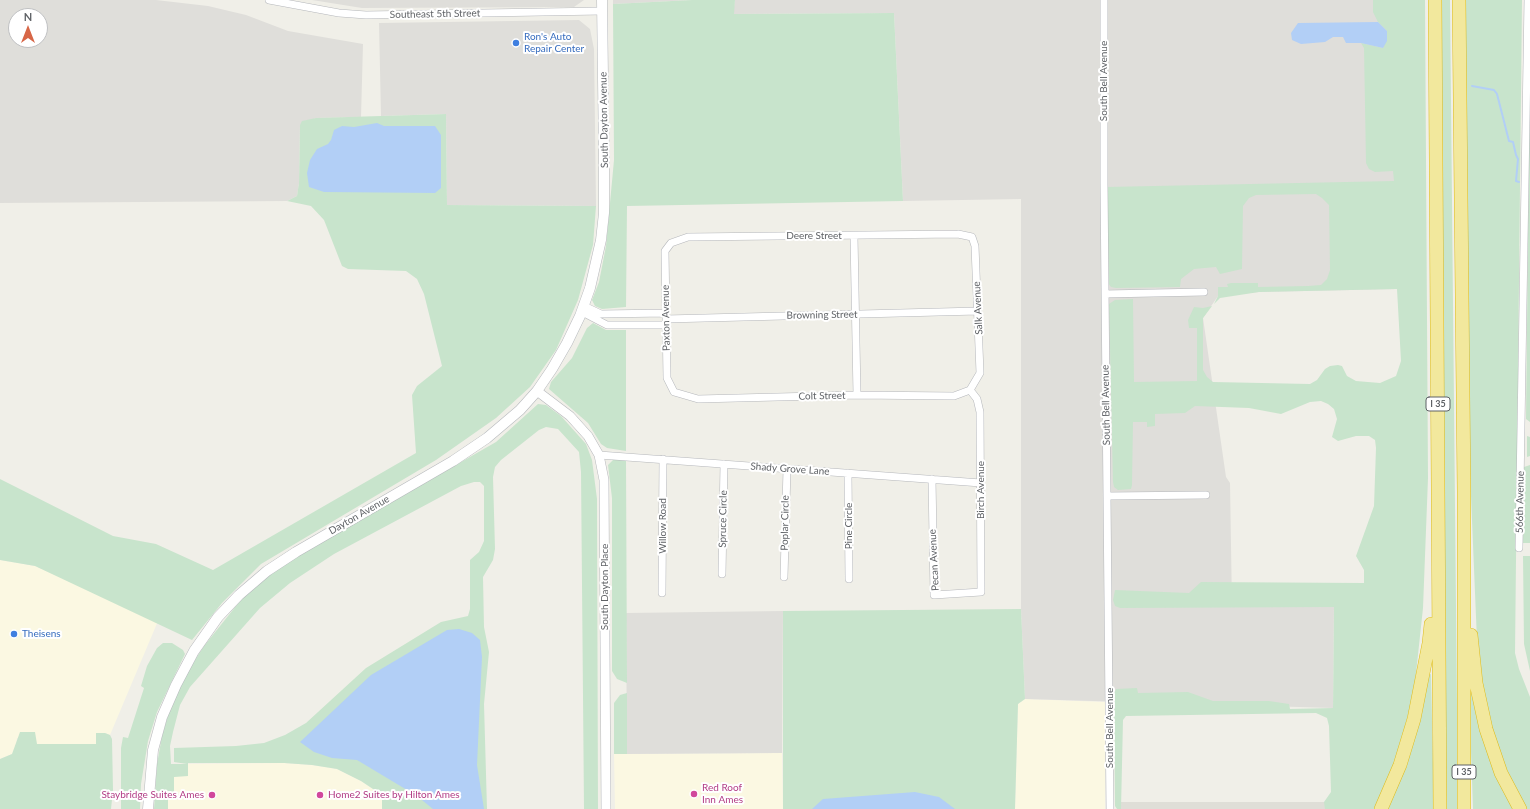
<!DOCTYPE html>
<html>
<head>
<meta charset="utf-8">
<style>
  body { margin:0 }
  #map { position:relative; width:1530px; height:809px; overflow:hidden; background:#f0efe8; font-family:Lato,sans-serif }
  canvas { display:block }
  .north { position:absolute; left:8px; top:8px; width:40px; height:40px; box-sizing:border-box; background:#fff; border:1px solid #bfc0c2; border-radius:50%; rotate:0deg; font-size:11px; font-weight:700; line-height:16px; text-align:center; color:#5f6266 }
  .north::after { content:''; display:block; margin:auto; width:14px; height:18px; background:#d76647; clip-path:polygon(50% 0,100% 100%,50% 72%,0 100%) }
</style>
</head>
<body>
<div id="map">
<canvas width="1530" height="809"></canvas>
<div class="north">N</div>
</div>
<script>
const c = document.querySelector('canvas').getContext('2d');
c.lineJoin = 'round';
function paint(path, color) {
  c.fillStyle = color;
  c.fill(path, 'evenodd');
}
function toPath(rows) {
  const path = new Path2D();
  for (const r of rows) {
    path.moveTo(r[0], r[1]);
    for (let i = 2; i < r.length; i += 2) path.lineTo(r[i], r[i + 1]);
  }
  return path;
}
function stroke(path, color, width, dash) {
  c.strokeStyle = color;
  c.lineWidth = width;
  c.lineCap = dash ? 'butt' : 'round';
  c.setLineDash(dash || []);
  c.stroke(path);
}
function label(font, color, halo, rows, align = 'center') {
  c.font = font + ' Lato,sans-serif';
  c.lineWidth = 4;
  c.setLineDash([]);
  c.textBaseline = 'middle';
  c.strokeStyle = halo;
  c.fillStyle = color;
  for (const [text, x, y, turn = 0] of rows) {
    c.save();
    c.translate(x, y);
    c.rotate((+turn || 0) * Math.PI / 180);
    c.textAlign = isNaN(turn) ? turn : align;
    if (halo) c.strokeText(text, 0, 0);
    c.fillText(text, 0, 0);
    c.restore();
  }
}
const commercial = toPath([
  [0,560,35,566,158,621,110,735,105,733,97,744,36,744,17,738,16,747,12,754,0,759],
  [1025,699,1105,702,1105,809,1015,809,1018,704],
  [782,753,783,809,615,809,614,754],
  [284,763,312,765,337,769,361,781,382,795,382,809,154,809,171,764]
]);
const industrial = toPath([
  [0,0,156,0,208,6,246,15,288,31,363,44,361,117,316,118,300,125,299,183,297,196,287,201,0,203],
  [16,16,40,16,40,40,16,40],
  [312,0,584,0,574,7,362,8],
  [613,0,692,0,613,4],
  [735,0,1395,0,1398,289,1259,292,1218,296,1203,318,1226,477,1230,483,1232,607,1334,607,1333,708,1025,699,1021,609,1021,199,903,201,894,13,733,14],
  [579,20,590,29,594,49,596,206,447,205,446,114,381,116,379,23],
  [783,611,782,753,627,754,626,613]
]);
const education = toPath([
  [1121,802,1353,802,1349,809,1121,809]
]);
const green = toPath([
  [692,0,735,0,734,14,894,13,903,201,627,206,626,307,602,309,595,306,592,300,599,282,606,246,614,160,613,4],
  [1373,0,1425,0,1428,478,1423,608,1414,692,1400,746,1385,788,1374,809,1325,809,1324,802,1331,792,1329,726,1327,718,1316,713,1126,716,1123,720,1121,809,1117,809,1115,806,1114,694,1116,689,1137,688,1138,693,1188,692,1213,701,1269,701,1289,704,1290,709,1333,708,1334,607,1120,608,1115,606,1113,600,1115,590,1189,593,1201,582,1364,583,1364,570,1356,556,1374,506,1376,448,1375,440,1369,436,1356,436,1338,441,1332,437,1337,419,1334,409,1328,404,1321,401,1310,402,1281,414,1249,408,1195,406,1185,413,1155,414,1155,426,1147,427,1147,422,1133,422,1132,485,1131,489,1118,490,1114,487,1113,482,1109,304,1115,300,1133,299,1134,382,1197,381,1197,328,1189,328,1188,320,1194,307,1203,308,1212,306,1203,318,1203,370,1207,377,1213,382,1310,384,1317,380,1325,369,1330,366,1338,365,1342,366,1347,376,1356,381,1380,383,1396,376,1401,361,1397,289,1259,292,1220,298,1214,304,1218,296,1218,287,1228,287,1227,284,1231,283,1258,283,1258,287,1308,286,1321,285,1327,279,1330,270,1329,205,1322,198,1316,194,1256,195,1249,198,1243,206,1242,269,1220,274,1216,267,1194,269,1181,279,1180,287,1116,288,1111,287,1108,283,1106,187,1394,181,1393,171,1375,172,1369,169,1366,163,1364,48,1361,43,1383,48,1387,31,1378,22,1373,12],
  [1439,0,1450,0,1458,809,1445,809],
  [1464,0,1522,0,1515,653,1519,669,1530,697,1530,809,1527,809,1515,789,1499,753,1485,706,1478,665,1470,472],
  [1530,50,1530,422,1526,419],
  [446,114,447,205,596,206,593,245,578,300,556,350,530,387,496,418,436,460,261,564,222,603,192,640,35,566,0,560,0,479,113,536,156,544,213,570,416,453,412,395,417,386,442,366,424,294,417,279,406,271,348,269,342,266,324,220,311,206,287,201,297,196,299,183,300,125,302,121,316,118],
  [593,323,606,330,626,330,626,451,607,448,601,444,588,423,549,389,551,382,572,358,587,328],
  [538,404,546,405,561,416,586,444,592,460,597,499,598,809,584,809,581,472,579,452,558,429,546,427,539,430,501,460,495,467,493,477,495,549,493,560,483,577,484,627,489,652,484,704,487,809,382,809,382,795,361,781,337,769,312,765,284,763,188,763,188,776,174,777,174,798,168,799,168,809,154,809,157,764,162,736,171,705,186,674,204,646,244,596,272,573,311,548,496,442],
  [474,482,480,482,484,486,484,541,479,552,470,560,470,609,468,616,441,622,366,668,306,723,285,735,264,743,236,746,174,748,174,762,187,764,171,764,170,746,173,732,180,705,190,687,260,608,290,583,334,554,461,486],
  [1527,436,1530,437,1530,456,1527,457],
  [613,460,626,460,627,683,617,679,612,671,612,498,608,465],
  [1530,465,1530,543,1523,543,1524,467],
  [1523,556,1530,556,1530,671,1524,644],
  [1021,609,1025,699,1018,704,1015,809,783,809,783,611],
  [163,643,172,643,183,650,185,654,157,712,148,741,141,784,140,809,121,809,121,748,123,737,128,738,144,688,141,686,147,666,157,648],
  [1431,674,1434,809,1385,809,1427,675],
  [627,693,627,754,614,754,614,703,620,695],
  [1469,694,1472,694,1484,741,1515,809,1473,809],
  [20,732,35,732,37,744,96,744,96,733,105,733,110,735,112,739,113,790,111,809,0,809,0,759,12,754]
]);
const water = toPath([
  [1378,22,1387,31,1387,41,1383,48,1361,43,1346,43,1343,37,1333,37,1325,42,1301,44,1292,40,1291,33,1298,23],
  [377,123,384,126,435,126,441,135,441,188,435,193,324,192,309,187,307,173,310,160,317,149,328,144,331,140,334,130,342,126,354,127],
  [459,629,472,633,480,640,482,657,477,765,484,809,433,809,417,796,357,760,332,758,314,752,300,742,371,675,447,630],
  [915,792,939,797,955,809,812,809,823,799]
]);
const stream = toPath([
  [1472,86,1494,90,1497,94,1509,141,1513,142,1516,155,1518,159,1516,181,1519,182]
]);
const minor = toPath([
  [269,0,339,13,366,15,602,11],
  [1104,0,1104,184,1110,809],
  [958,234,972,237,975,246,980,373,970,390,954,396,857,395,698,399,674,392,667,378,665,251,671,243,688,237,958,234],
  [854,236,857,395],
  [1105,294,1204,292],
  [584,306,601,314,666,313],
  [582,312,607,325,666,325],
  [666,319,978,311],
  [599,455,981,483],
  [848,473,849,579],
  [932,479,934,595,981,592,980,412,977,399,970,390],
  [1108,496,1206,495],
  [1519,548,1528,0],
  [722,574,724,464],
  [784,577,787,469],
  [662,593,663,459]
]);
const tertiary = toPath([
  [537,391,570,416,588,436,599,455,604,480,606,809]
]);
const secondary = toPath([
  [148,809,153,750,162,717,176,685,194,651,218,617,239,595,267,571,296,552,453,461,487,438,520,410,537,391,552,369,567,343,580,316,590,288,601,240,604,213,604,157,602,0]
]);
const motorway = toPath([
  [1435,0,1440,809],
  [1459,0,1464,492,1464,809],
  [1471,635,1476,683,1486,729,1501,773,1520,809],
  [1381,809,1400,765,1414,719,1429,643,1431,624]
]);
const markers = [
  [516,43,4,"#3f7fe0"],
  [14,634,4,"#3f7fe0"],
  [694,794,4,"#d1479c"],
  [212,795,4,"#d1479c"],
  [320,795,4,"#d1479c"]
];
const shields = [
  [1438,404,24],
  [1464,772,24]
];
const shieldNames = [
  ["I 35",1438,404],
  ["I 35",1464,772]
];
const streetNames = [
  ["Southeast 5th Street",435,14,-1],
  ["South Bell Avenue",1104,81,-90],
  ["South Dayton Avenue",604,120,-91],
  ["Deere Street",814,236],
  ["Salk Avenue",978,308,-93],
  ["Browning Street",822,315,-1],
  ["Paxton Avenue",666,318,-91],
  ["Colt Street",822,396,-1],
  ["South Bell Avenue",1106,405,-91],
  ["Shady Grove Lane",790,469,4],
  ["Birch Avenue",981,490,-90],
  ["566th Avenue",1520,502,-89],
  ["Dayton Avenue",359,515,-30],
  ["Spruce Circle",723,519,-89],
  ["Poplar Circle",785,523,-89],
  ["Willow Road",663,526,-90],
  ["Pine Circle",849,526,-90],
  ["Pecan Avenue",934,560,-93],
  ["South Dayton Place",605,587,-90],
  ["South Bell Avenue",1110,728,-90]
];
const shopNames = [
  ["Ron's Auto",524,37],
  ["Repair Center",524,49],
  ["Theisens",22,634]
];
const hotelNames = [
  ["Red Roof",702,788],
  ["Inn Ames",702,800],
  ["Staybridge Suites Ames",204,795,"right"],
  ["Home2 Suites by Hilton Ames",328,795]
];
paint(commercial, '#fbf8e2');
paint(industrial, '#dfdeda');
paint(education, '#dfded7');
paint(green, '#c8e4cc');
paint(water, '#b2cff6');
stroke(stream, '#b2cff6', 2);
stroke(minor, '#b5b7bb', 8);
stroke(tertiary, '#b5b7bb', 10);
stroke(secondary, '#b6b9bd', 11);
stroke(motorway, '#debb1a', 14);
stroke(minor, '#fff', 7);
stroke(tertiary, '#fff', 9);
stroke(secondary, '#fff', 10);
stroke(motorway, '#f2e89d', 13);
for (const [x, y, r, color] of markers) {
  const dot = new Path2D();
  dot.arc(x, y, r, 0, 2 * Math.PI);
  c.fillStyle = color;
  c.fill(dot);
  stroke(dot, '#fff', 1.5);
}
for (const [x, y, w] of shields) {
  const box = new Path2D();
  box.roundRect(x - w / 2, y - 7, w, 14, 3);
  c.fillStyle = '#fff';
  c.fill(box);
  stroke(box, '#5f6266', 1);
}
label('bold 9px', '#5f6266', null, shieldNames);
label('10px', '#5f6266', '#fff', streetNames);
label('10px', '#366cbe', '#fff', shopNames, 'left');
label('10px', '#b23c85', '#fff', hotelNames, 'left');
</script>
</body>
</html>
